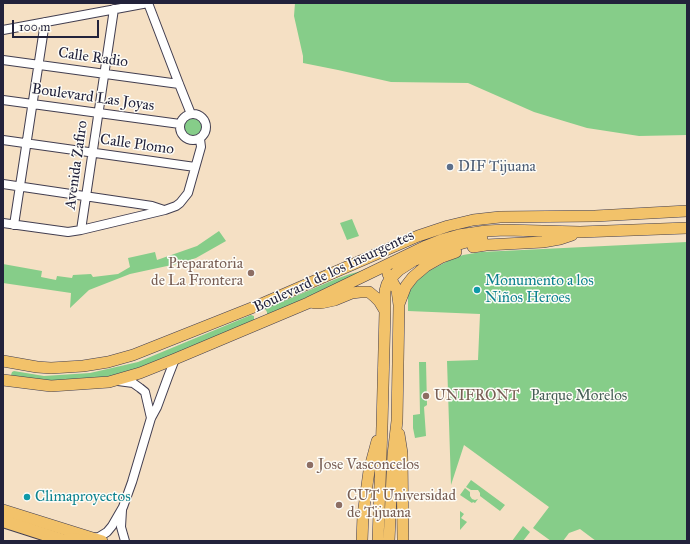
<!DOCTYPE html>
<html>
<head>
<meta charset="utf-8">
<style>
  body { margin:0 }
  #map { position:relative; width:690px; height:544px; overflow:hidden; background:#f5e0c4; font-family:"IM FELL Great Primer",serif }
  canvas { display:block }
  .frame { position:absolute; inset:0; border:4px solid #22223b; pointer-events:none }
  .scale { position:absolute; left:12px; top:20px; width:87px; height:18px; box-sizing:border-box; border:2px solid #22223b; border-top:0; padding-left:5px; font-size:12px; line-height:14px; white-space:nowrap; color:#22223b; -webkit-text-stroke:3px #fdfcf7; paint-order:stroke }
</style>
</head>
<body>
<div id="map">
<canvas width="690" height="544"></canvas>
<div class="frame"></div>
<div class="scale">100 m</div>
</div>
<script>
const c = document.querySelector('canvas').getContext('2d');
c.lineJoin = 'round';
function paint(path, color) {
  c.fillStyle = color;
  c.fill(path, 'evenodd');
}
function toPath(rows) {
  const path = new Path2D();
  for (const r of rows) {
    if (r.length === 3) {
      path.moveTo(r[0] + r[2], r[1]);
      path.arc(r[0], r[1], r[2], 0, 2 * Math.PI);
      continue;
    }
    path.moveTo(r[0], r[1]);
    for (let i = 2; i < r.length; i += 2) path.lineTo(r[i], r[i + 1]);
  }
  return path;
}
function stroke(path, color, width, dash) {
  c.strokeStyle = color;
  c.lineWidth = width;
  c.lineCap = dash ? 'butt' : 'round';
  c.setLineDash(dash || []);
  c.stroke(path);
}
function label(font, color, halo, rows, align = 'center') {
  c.font = font + ' "IM FELL Great Primer",serif';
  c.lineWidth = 3;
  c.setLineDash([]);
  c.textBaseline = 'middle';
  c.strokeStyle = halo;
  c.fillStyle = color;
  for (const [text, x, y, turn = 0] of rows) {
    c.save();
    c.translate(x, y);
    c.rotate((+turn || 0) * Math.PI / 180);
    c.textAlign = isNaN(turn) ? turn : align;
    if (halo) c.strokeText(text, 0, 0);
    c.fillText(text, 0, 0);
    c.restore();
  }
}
const green = toPath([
  [295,3,687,3,687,135,639,136,587,128,534,112,468,83,391,82,338,70,303,63,303,56,294,16],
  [193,127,11],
  [352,219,359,236,347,240,340,223],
  [219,231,226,241,196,258,181,263,130,274,89,290,70,308,71,293,3,283,3,264,42,271,41,277,56,280,57,276,72,278,73,275,91,274,93,277,118,274,130,267,128,258,155,252,157,260,197,246],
  [687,242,687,541,596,541,580,529,569,533,563,541,551,541,533,528,549,507,464,445,451,485,447,361,478,360,480,314,408,311,408,294,413,286,420,278,429,271,448,261,463,255,481,252],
  [365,270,267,316,267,312,265,309,336,279,350,274],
  [251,315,254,316,254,320,144,369,111,378,52,383,12,376,11,375,12,372,14,371,44,376,90,373,138,362],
  [419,362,426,362,427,405,424,407,426,436,415,438,413,428,413,415,420,414],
  [471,480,505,505,500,511,480,496,480,493,478,490,471,490,466,487],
  [465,488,470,492,470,496,472,499,475,500,478,499,475,503,473,502,472,503,460,495],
  [460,511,464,514,461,518,467,522,460,530],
  [523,526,530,532,523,541,512,541]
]);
const minor = toPath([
  [148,3,179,84,191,114],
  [3,30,148,3],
  [3,60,179,84],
  [3,100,180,124],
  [193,127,13],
  [3,140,195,167],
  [3,184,152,206,164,210],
  [3,223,68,232,81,230,165,210,176,206,180,203,188,193,201,147,200,139],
  [14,225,45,22],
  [81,230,114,9],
  [118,381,133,383,140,388,145,392,151,418],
  [122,510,121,527,125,541],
  [92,538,99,537,107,532,112,526,123,507,132,482,151,418,157,407,168,377,175,359]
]);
const major = toPath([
  [473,247,486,245,543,242,560,239,572,235],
  [388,274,393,283,397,290,399,305,397,421,393,455,389,541],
  [314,303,321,303,335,300,352,293,360,292,369,292,375,297,379,301,385,311],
  [399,304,406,286,413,277,426,266,442,257,456,252],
  [3,361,37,367,51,368,83,366,108,362,133,355,259,305,418,236,448,226,473,220,500,217,595,216,687,211],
  [3,380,51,386,109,382,140,373,175,359,308,303,426,246,441,240,459,235,486,231,505,230,580,232,687,228],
  [399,434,402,453,403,541],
  [3,510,102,541],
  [362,541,363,515,369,471,377,441],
  [378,541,382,426,385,311,385,291,387,284,390,279,399,270,413,261,425,256,442,249,470,241,482,239]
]);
const highway = toPath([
  [3,521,65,541],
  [63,541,72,539,84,541]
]);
const markers = [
  [450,167,4,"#5c6f8a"],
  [251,273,4,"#8d6e63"],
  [477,290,4,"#0f9aa8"],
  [426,396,4,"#8d6e63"],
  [310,465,4,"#8d6e63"],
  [27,497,4,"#0f9aa8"],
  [339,505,4,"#8d6e63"]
];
const streetNames = [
  ["Calle Radio",93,58,8],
  ["Boulevard Las Joyas",93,98,8],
  ["Calle Plomo",137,145,8],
  ["Avenida Zafiro",77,165,-82],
  ["Boulevard de los Insurgentes",334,272,-25]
];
const serviceNames = [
  ["DIF Tijuana",458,167]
];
const educationNames = [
  ["Preparatoria",243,264,"right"],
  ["de La Frontera",243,281,"right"],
  ["UNIFRONT",434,396],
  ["Jose Vasconcelos",318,465],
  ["CUT Universidad",347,496],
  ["de Tijuana",347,513]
];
const cultureNames = [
  ["Monumento a los",485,281],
  ["Niños Heroes",485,298],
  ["Climaproyectos",35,497]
];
const parkNames = [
  ["Parque Morelos",579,396]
];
paint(green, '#86cd89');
stroke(minor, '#423e50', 10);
stroke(major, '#423e50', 12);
stroke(highway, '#423e50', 14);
stroke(minor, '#fff', 8);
stroke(major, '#f2c26a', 11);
stroke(highway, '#f2c26a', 12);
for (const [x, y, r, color] of markers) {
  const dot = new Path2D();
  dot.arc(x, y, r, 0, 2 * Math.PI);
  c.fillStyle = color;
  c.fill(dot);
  stroke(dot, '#fdfcf7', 1.5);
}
label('15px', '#22223b', '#fdfcf7', streetNames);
label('15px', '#4e5e75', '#fdfcf7', serviceNames, 'left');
label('15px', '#785e54', '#fdfcf7', educationNames, 'left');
label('15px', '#0d838f', '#fdfcf7', cultureNames, 'left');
label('15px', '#455e56', '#fdfcf7', parkNames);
</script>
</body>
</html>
